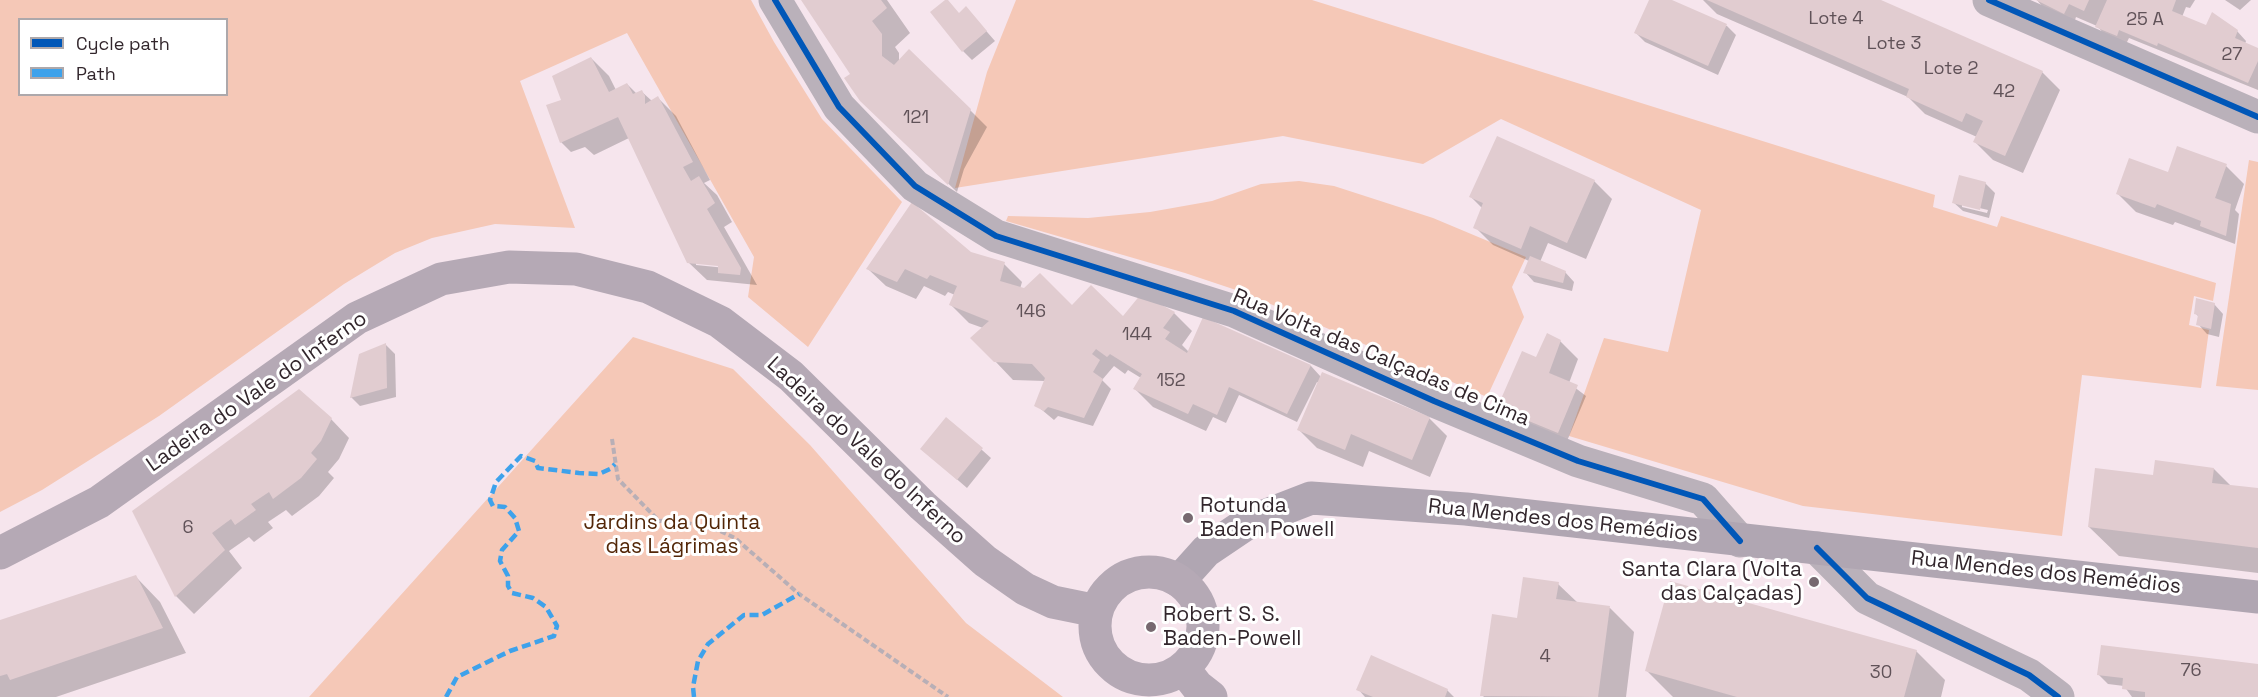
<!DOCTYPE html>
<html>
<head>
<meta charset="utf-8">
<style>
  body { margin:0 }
  #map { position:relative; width:2258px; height:697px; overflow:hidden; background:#f6e5ed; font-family:"Space Grotesk",sans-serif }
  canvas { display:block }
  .legend { position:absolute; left:18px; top:18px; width:210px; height:78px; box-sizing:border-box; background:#fff; border:2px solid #ada8ab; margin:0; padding:8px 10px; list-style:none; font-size:18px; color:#32262c }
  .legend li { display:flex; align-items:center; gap:12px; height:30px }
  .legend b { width:30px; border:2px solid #ada8ab }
</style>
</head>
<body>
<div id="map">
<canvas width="2258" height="697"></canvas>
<ul class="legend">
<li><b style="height:8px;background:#0057b8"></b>Cycle path</li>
<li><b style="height:8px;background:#3ea2eb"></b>Path</li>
</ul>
</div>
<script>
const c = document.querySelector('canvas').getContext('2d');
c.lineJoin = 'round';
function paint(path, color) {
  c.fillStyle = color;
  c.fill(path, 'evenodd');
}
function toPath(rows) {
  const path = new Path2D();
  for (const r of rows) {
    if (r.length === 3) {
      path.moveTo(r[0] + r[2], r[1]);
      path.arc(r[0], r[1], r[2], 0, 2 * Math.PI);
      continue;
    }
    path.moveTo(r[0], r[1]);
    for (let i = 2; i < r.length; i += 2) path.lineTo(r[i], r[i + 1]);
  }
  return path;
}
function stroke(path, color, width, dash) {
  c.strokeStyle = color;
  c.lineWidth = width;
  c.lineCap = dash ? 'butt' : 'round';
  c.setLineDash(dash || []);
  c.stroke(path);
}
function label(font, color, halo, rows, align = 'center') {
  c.font = font + ' "Space Grotesk",sans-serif';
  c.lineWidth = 6;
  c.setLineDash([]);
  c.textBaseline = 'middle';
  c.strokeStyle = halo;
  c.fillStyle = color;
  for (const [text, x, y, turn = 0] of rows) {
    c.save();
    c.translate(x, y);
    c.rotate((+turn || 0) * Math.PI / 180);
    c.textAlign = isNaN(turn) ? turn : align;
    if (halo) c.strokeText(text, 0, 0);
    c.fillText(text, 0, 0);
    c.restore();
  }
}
const green = toPath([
  [0,0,751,0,774,42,822,119,902,202,808,347,748,297,754,257,627,33,520,81,575,228,495,224,432,238,395,253,344,284,159,416,42,490,0,512],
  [20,20,226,20,226,94,20,94],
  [1016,0,1312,0,1935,195,1933,207,1997,227,2001,216,2216,283,2213,301,2194,296,2189,325,2209,330,2201,388,2082,375,2062,536,1803,506,1569,436,1604,338,1668,352,1701,210,1501,119,1423,164,1283,136,955,188,987,72],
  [2249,160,2258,162,2258,390,2216,386],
  [1299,181,1334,186,1433,218,1526,257,1512,287,1524,317,1487,397,1245,293,1185,273,1006,221,1008,216,1088,218,1150,212,1212,201,1261,184],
  [633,337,733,369,810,445,966,623,1063,697,309,697]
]);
const shadow = toPath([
  [803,0,887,0,910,33,895,47,899,53,899,62,970,110,987,127,964,169,957,192,861,100,852,74],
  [1651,0,1669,0,1727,26,1736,35,1718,75,1645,42,1636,33],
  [1703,0,1877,0,2042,72,2060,90,2023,173,1993,160,1975,142,1977,137,1925,114,1908,97,1717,14],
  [2037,0,2195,0,2190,8,2186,7,2182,17,2207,27,2237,31,2246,41,2245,44,2258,49,2258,90,2129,38,2126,44,2106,36,2097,26,2076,17,2074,23,2046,11],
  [2225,0,2251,0,2240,10],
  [966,8,995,41,972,60,963,51,959,14],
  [591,58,609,76,616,90,627,84,637,94,642,92,652,101,658,98,676,116,710,180,704,183,717,195,732,222,724,227,757,285,707,280,688,262,629,138,594,155,585,147,571,152,561,142,548,106,560,102],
  [696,262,726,265,726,268,696,265],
  [2226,166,2244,184,2235,210,2239,214,2235,244,2175,222,2173,225,2136,212,2118,194,2169,174],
  [1594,181,1612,199,1586,259,1548,243,1540,262,1565,272,1574,282,1572,291,1534,282,1525,272,1529,261,1493,245,1475,227,1483,209,1471,197],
  [1985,183,1995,193,1989,218,1963,211,1953,202],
  [1962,204,1988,210,1987,213,1962,207],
  [970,253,1004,264,1022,282,1020,289,1072,307,1123,318,1174,313,1192,331,1182,345,1189,352,1204,319,1311,366,1321,377,1429,418,1447,436,1430,477,1369,451,1363,467,1317,448,1299,430,1319,383,1317,382,1297,422,1239,395,1226,423,1213,417,1206,431,1153,407,1135,389,1141,378,1128,370,1125,374,1114,366,1102,380,1111,389,1093,426,1058,416,1054,420,1036,405,1045,381,1013,380,995,361,983,328,969,323,951,305,955,295,948,292,945,296,924,286,916,299,886,286,868,269],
  [2214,304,2223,314,2219,337,2207,334,2198,324,2199,317,2195,313],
  [1560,341,1578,359,1569,383,1586,396,1567,441,1517,426,1499,408,1536,359],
  [386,345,395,354,396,397,360,406,351,397],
  [331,419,349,438,339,459,328,472,334,478,319,496,292,516,286,510,268,522,273,528,254,542,249,537,229,551,242,568,194,614,176,596,134,512],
  [947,419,991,458,967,488,922,449],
  [2214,469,2231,486,2258,490,2258,573,2119,556,2089,527,2154,477],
  [136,577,160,602,186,653,56,697,0,697,0,622],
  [1558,584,1578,603,1610,608,1634,632,1626,697,1484,697,1482,695,1519,619],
  [1916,651,1945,680,1941,697,1673,697,1647,671],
  [2258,666,2258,697,2132,697,2124,686,2108,684,2099,675],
  [1358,689,1447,690,1454,697,1365,697]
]);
const building = toPath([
  [801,0,881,0,887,8,872,21,882,34,882,56,894,65,909,49,971,109,948,185,860,101,844,78,850,74],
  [945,0,948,0,959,13,966,6,987,31,962,52,930,12],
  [1649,0,1672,0,1727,24,1708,66,1634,33],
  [1707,0,1881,0,2043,71,2005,156,1973,142,1983,121,1966,113,1962,122,1906,97,1909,89],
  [2036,0,2089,0,2084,11,2069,4,2064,14],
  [2107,0,2176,0,2172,11,2206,25,2212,12,2238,30,2235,38,2258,48,2258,61,2248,83,2158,43,2157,46,2119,30,2117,36,2095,27],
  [591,57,609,92,627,83,633,94,642,90,645,96,645,104,658,96,693,162,683,167,691,181,699,176,715,203,707,209,741,268,740,275,718,273,718,266,687,263,618,117,560,143,546,105,561,100,552,76],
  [1497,136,1595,180,1567,243,1530,226,1521,249,1473,228,1483,203,1469,197],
  [2177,146,2227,164,2215,198,2231,204,2226,236,2200,226,2201,221,2157,204,2155,208,2116,194,2129,158,2168,172],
  [1959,175,1986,182,1980,210,1952,203],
  [912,202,971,252,1005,262,1000,281,1024,288,1040,273,1072,305,1091,285,1123,316,1141,294,1175,312,1163,328,1170,332,1165,339,1187,353,1203,317,1311,365,1287,414,1229,387,1217,415,1193,404,1188,414,1133,389,1142,374,1110,354,1107,357,1096,349,1092,354,1100,360,1093,372,1103,379,1084,418,1048,407,1044,411,1034,406,1045,378,1032,364,994,362,970,338,989,321,949,305,957,286,930,275,927,279,905,269,897,282,866,269],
  [1530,256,1566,271,1563,283,1523,273],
  [2196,298,2215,303,2211,329,2196,325,2198,315,2194,314],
  [1547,333,1561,340,1549,373,1578,385,1558,433,1497,408,1522,351,1536,357],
  [386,343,387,388,350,398,359,354],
  [1322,372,1430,417,1412,460,1351,434,1345,450,1297,430],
  [299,389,332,418,321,441,311,453,317,459,301,478,273,499,269,492,251,504,256,510,235,525,231,519,212,533,225,550,175,597,132,511],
  [946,417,983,448,957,480,920,449],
  [2155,460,2214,468,2212,483,2258,488,2258,548,2088,527,2095,468,2153,475],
  [136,575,163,628,10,680,7,674,0,676,0,620],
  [1523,577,1559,582,1556,599,1610,606,1598,697,1480,696,1492,614,1517,618],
  [1670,581,1917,650,1904,697,1737,697,1645,671],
  [2101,645,2258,664,2258,697,2145,697,2145,692,2122,689,2123,678,2097,675],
  [1371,655,1448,689,1445,697,1373,697,1356,690]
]);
const path = toPath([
  [612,439,618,479,659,521,675,520,720,531,735,538,799,594,948,697]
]);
const street = toPath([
  [775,0,839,107,915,186,996,236,1234,311,1434,401,1578,461,1703,499,1740,541],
  [1989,0,2258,117],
  [1817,548,1867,598,2029,675,2058,697]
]);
const secondary = toPath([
  [1179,581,1206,551,1249,522,1311,498,1466,509,2258,597]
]);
const primary = toPath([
  [0,553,99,502,357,318,441,279,509,267,576,269,648,287,720,322,791,376,923,506,985,561,1025,589,1053,602,1097,611],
  [1149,626,54],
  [1183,668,1197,686,1211,697]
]);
const quiet = toPath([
  [446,697,457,677,510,651,554,636,557,626,546,607,533,598,512,593,508,586,508,576,500,561,502,550,519,531,515,518,505,507,493,506,490,500,496,482,521,456,535,461,538,468,579,473,599,474,610,469,615,464],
  [694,697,693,687,698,661,708,644,744,615,762,615,799,594]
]);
const cycleway = toPath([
  [775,0,839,107,915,186,996,236,1234,311,1434,401,1578,461,1703,499,1740,541],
  [1989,0,2258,117],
  [1817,548,1867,598,2029,675,2058,697]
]);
const markers = [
  [1188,518,6,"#776970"],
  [1814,582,6,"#776970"],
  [1151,627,6,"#776970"]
];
const numberNames = [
  ["Lote 4",1836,19],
  ["25 A",2145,20],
  ["Lote 3",1894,44],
  ["27",2232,55],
  ["Lote 2",1951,69],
  ["42",2004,92],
  ["121",916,118],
  ["146",1031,312],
  ["144",1137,335],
  ["152",1171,381],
  ["6",188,528],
  ["4",1545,657],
  ["76",2191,671],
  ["30",1881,673]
];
const streetNames = [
  ["Rua Volta das Calçadas de Cima",1381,358,23],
  ["Ladeira do Vale do Inferno",257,392,-35],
  ["Ladeira do Vale do Inferno",866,451,43],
  ["Rua Mendes dos Remédios",1563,521,6],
  ["Rua Mendes dos Remédios",2046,573,6]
];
const poiNames = [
  ["Rotunda",1200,506],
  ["Baden Powell",1200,530],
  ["Santa Clara (Volta",1802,570,"right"],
  ["das Calçadas)",1802,594,"right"],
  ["Robert S. S.",1163,615],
  ["Baden-Powell",1163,639]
];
const parkNames = [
  ["Jardins da Quinta",672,523],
  ["das Lágrimas",672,547]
];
paint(green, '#f5c8b7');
paint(shadow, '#0003');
paint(building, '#e1ccd0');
stroke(path, '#b8afb6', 4, [6, 3]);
stroke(street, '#bab1ba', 33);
stroke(secondary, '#b0a6b2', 33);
stroke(primary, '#b5a9b5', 33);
stroke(quiet, '#3ea2eb', 4.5, [9, 4.5]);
stroke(cycleway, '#0057b8', 6);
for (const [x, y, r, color] of markers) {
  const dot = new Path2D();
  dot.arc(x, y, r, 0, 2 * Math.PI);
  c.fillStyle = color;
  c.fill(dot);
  stroke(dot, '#fff', 2);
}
label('18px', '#605258', null, numberNames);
label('21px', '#32262c', '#fff', streetNames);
label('21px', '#32262c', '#fff', poiNames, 'left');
label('21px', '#532708', '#fff', parkNames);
</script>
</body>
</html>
